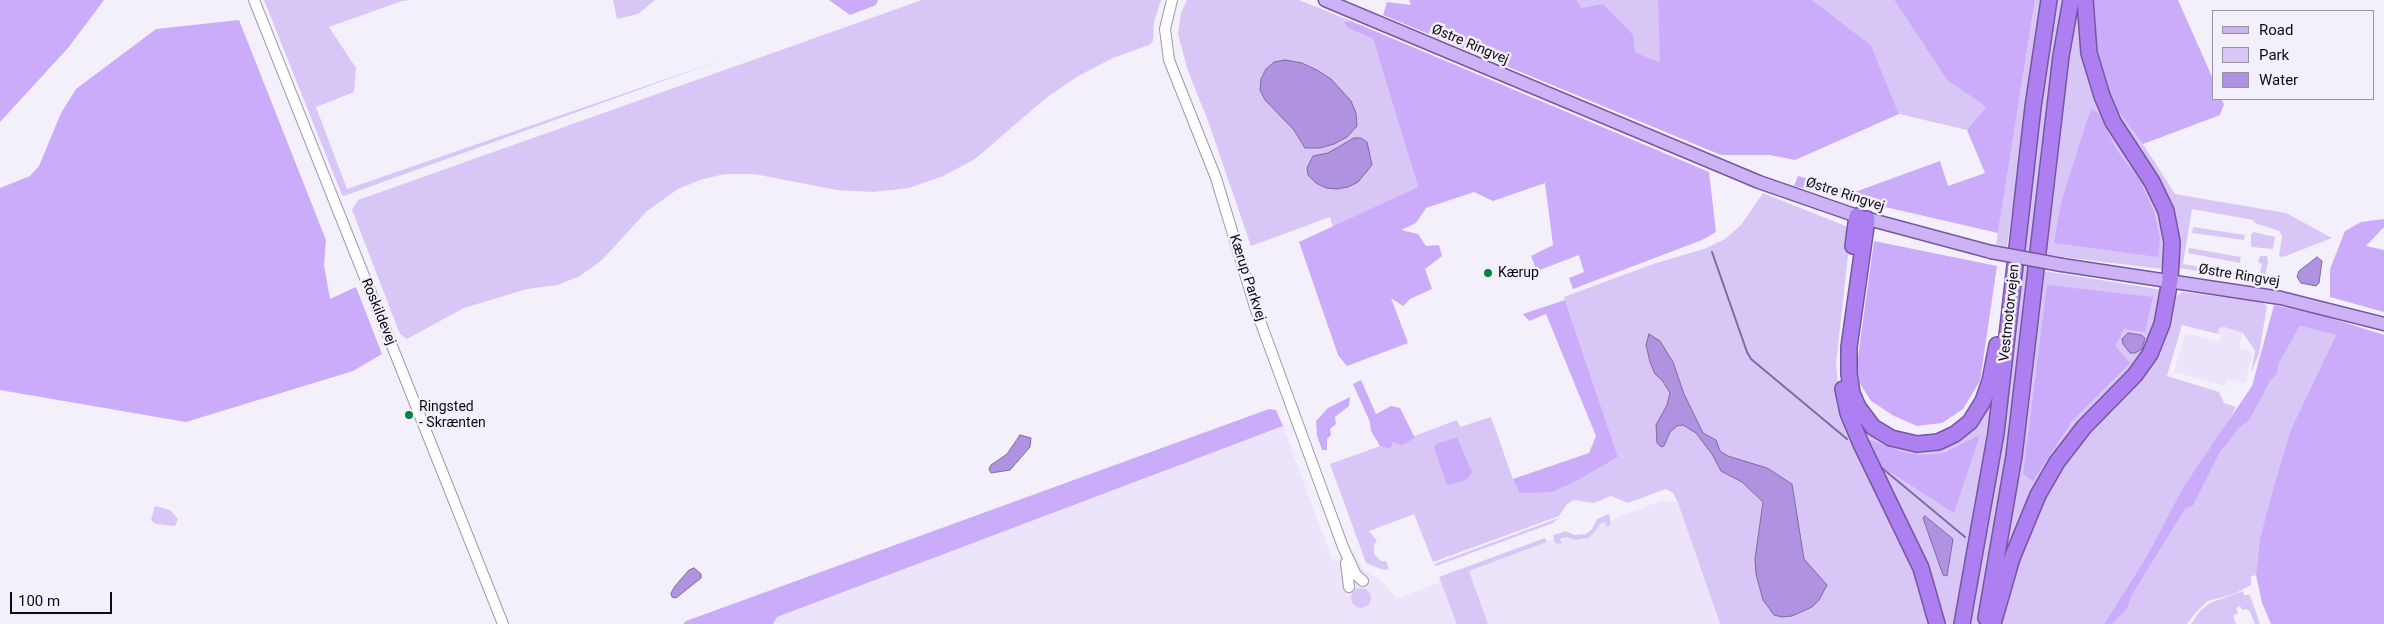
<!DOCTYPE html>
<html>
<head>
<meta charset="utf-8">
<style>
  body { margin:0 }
  #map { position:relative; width:2384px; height:624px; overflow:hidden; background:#f4f0fb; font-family:Roboto,sans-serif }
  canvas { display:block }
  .legend { position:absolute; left:2212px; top:10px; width:162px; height:90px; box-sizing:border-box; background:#f4f0fb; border:1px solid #98949e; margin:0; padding:6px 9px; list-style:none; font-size:15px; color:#0e0a13 }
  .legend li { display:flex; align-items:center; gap:10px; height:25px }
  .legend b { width:25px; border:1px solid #98949e }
  .scale { position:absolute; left:10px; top:592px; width:102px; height:22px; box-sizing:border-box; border:2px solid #0e0a13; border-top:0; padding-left:6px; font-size:15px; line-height:18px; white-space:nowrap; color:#0e0a13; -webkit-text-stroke:4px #f4f0fb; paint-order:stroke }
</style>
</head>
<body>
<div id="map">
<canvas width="2384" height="624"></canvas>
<ul class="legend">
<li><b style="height:6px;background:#ceb2f6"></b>Road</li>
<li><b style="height:14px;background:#d8c7f6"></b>Park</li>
<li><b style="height:14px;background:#b093e0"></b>Water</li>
</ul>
<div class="scale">100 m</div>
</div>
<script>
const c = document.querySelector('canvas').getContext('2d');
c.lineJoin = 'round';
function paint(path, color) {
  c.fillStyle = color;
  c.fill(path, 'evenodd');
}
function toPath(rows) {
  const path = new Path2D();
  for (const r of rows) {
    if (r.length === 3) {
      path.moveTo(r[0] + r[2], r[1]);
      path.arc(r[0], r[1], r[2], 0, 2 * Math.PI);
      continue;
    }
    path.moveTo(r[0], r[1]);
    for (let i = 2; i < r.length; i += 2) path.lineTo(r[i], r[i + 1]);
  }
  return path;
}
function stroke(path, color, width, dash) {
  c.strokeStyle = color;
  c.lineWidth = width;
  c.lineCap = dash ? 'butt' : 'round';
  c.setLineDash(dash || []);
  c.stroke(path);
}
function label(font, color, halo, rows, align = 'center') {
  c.font = font + ' Roboto,sans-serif';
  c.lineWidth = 5;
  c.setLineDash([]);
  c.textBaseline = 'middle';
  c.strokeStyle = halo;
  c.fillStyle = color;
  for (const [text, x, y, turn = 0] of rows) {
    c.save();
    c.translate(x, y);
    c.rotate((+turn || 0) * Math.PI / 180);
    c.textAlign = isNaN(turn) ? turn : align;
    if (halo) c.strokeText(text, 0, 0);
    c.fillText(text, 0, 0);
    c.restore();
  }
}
const built = toPath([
  [2224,327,2243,333,2239,348,2253,352,2245,383,2228,379,2226,386,2174,372,2185,333,2219,342,2222,335,2218,334,2219,328],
  [1283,426,1333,562,1354,552,1364,571,1380,579,1396,599,1554,539,1555,543,1566,537,1583,540,1595,532,1600,524,1606,522,1607,527,1610,526,1612,520,1617,517,1664,500,1678,503,1720,624,773,624,777,617]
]);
const green = toPath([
  [264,0,412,0,402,1,329,27,356,68,354,92,316,107,347,189,724,59,344,196,342,195],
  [613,0,655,0,638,14,617,19],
  [922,0,1161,0,1154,22,1153,41,1149,45,1113,58,1078,76,1046,98,975,159,943,176,909,188,873,192,837,190,754,174,725,174,703,179,678,189,647,211,602,260,580,276,558,285,527,289,464,308,407,339,400,334,352,210,358,200],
  [1187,0,1299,0,1351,21,1343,22,1348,28,1373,39,1418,187,1333,227,1330,217,1251,246,1208,121,1188,71,1178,34,1181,13],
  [1577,0,1658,0,1661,62,1635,52,1582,8],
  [1812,0,1894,0,1947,80,1986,107,1967,130,1899,114,1871,45],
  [2035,0,2042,0,2007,247,1996,245],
  [2054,0,2066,0,2034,253,2022,251],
  [2077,0,2086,52,2149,183,2167,227,2166,268,2161,269,2046,255,2067,68],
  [2111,102,2143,144,2175,194,2286,213,2332,238,2283,257,2279,256,2282,236,2279,231,2255,223,2253,220,2192,209,2183,264,2259,277,2262,264,2258,262,2260,256,2267,256,2268,262,2264,281,2178,268,2178,234,2170,202,2121,123],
  [1763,193,1848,227,1850,238,1836,364,1840,405,1917,574,1932,624,1720,624,1678,503,1673,493,1666,489,1628,503,1611,496,1594,503,1574,500,1567,504,1559,516,1433,562,1414,514,1369,531,1377,541,1374,544,1374,554,1381,561,1386,561,1389,569,1384,570,1366,563,1330,464,1380,446,1391,449,1393,442,1414,438,1414,436,1457,420,1460,427,1491,417,1513,479,1552,492,1577,481,1618,457,1564,297,1656,263,1704,249,1725,239,1741,225],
  [2193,227,2245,235,2244,240,2192,233],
  [2253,232,2275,237,2273,249,2251,247,2251,235],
  [2189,248,2241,257,2240,263,2188,253],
  [2020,265,2033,267,1993,557,1980,624,1967,624],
  [2044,271,2163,290,2150,347,2078,430,1998,587],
  [2182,292,2262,302,2267,306,2259,354,2251,373,2255,351,2243,333,2224,327,2219,328,2218,334,2182,325,2167,376,2219,392,2224,403,2236,407,2223,431,2182,489,2148,554,2104,624,1999,624,2010,584,2036,509,2064,461,2117,400,2174,298],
  [2300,326,2336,335,2291,429,2260,538,2256,575,2251,577,2251,585,2234,594,2208,601,2197,611,2187,624,2112,624,2127,609,2132,595,2186,508,2193,506,2219,454,2240,427,2249,421,2271,380,2277,374,2279,363],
  [1999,358,1982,476,1956,624,1940,624,1852,415,1848,386,1887,440,1954,439],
  [155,506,170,510,178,519,175,526,155,524,151,520],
  [1609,514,1611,525,1607,527,1605,522,1600,524,1595,532,1588,538,1575,540,1566,537,1560,539,1562,544,1555,543,1553,535,1566,531,1574,535,1586,534,1592,529,1597,519],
  [1559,518,1553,523,1436,566,1434,564],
  [1545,538,1547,542,1469,571,1488,624,1457,624,1439,577],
  [1361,598,10],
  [2243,591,2244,595,2250,595,2260,624,2255,624,2250,612,2247,609,2242,610,2240,606,2236,608,2238,613,2233,616,2236,624,2191,624,2200,611,2210,603]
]);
const forest = toPath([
  [0,0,104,0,68,48,0,122],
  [829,0,878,0,876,5,850,15],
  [1409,0,1577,0,1582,8,1603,4,1633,35,1635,52,1660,62,1658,0,1812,0,1871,45,1899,114,1795,160,1770,155,1721,155,1383,15,1387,2,1411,5],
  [1894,0,2035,0,1998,233,1794,186,1798,176,1855,192,1940,161,1948,186,1985,173,1967,130,1986,107,1947,80],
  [2091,0,2178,0,2213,79,2213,99,2221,99,2224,104,2220,115,2143,144,2111,102,2101,77,2091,29],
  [239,20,326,240,324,265,330,299,356,287,382,354,353,371,186,422,0,390,0,188,30,176,39,166,61,113,76,89,156,29],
  [1351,21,1709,172,1716,232,1702,240,1573,289,1569,278,1584,272,1579,255,1537,271,1531,256,1553,245,1545,183,1493,201,1474,192,1426,208,1416,223,1401,230,1418,234,1426,246,1439,245,1442,256,1425,269,1432,289,1410,299,1403,306,1391,298,1408,343,1347,366,1338,355,1299,242,1418,187,1373,39,1348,28,1343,22],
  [2092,109,2100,115,2116,149,2139,179,2154,211,2160,239,2158,257,2054,243,2061,203,2087,120],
  [2384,219,2384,227,2366,246,2384,250,2384,312,2330,297,2330,269,2345,231,2361,222],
  [1874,241,1997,266,1980,381,1963,409,1942,423,1917,426,1894,416,1871,401,1859,382,1857,364],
  [2047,285,2153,297,2145,332,2124,329,2115,346,2130,363,2072,421,2033,481,2023,474],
  [1565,300,1618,457,1577,481,1552,492,1520,493,1513,479,1589,453,1596,436,1546,314,1529,321,1523,314],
  [2274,305,2318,314,2384,335,2384,624,2271,624,2262,603,2256,575,2260,538,2275,483,2291,429,2336,335,2300,326,2279,363,2277,374,2271,380,2249,421,2240,427,2219,454,2193,506,2186,508,2176,524,2132,595,2127,609,2112,624,2104,624,2148,554,2182,489,2252,386],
  [1361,380,1376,414,1391,406,1400,408,1415,438,1402,445,1393,442,1391,449,1380,446,1371,431,1370,422,1353,384],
  [1350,397,1349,406,1335,417,1336,424,1330,429,1331,435,1327,439,1327,450,1322,450,1317,436,1316,421,1328,408],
  [1269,409,1276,410,1283,426,777,617,773,624,683,624,686,621],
  [1980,435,1954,513,1876,463,1865,438,1903,452,1923,455,1944,453],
  [1457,437,1472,472,1466,480,1447,485,1434,448,1436,444]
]);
const water = toPath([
  [1285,60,1302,63,1317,70,1331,79,1351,101,1356,113,1357,126,1347,137,1334,144,1320,148,1305,148,1294,130,1265,100,1260,90,1261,79,1266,69,1274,62,1285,60],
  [1354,138,1361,138,1367,142,1372,165,1358,182,1348,187,1337,189,1326,188,1316,183,1308,175,1307,168,1313,156,1328,153,1354,138],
  [2317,257,2322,261,2319,283,2316,286,2301,283,2297,277,2299,271,2317,257],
  [2128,333,2141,335,2145,338,2142,349,2135,353,2130,353,2123,344,2122,339,2128,333],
  [1649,334,1660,341,1673,362,1684,394,1703,433,1716,440,1720,451,1728,456,1767,468,1792,484,1804,559,1827,585,1819,600,1812,607,1792,616,1782,617,1774,615,1763,600,1756,574,1755,559,1763,502,1742,482,1721,471,1712,454,1696,433,1683,425,1677,426,1670,432,1664,446,1661,447,1657,443,1656,425,1667,405,1670,393,1662,380,1655,374,1650,362,1646,345,1649,334],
  [1020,435,1031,438,1030,447,1010,470,991,473,989,469,991,465,1007,454,1020,435],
  [1925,516,1953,539,1947,576,1943,575,1923,518,1925,516],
  [694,568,701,574,701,578,676,598,672,597,671,593,675,586,689,570,694,568]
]);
const stream = toPath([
  [1712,252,1747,352,1751,359,1847,439],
  [1882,468,1965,537]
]);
const tertiary = toPath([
  [254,0,503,624],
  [1172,0,1165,29,1169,60,1216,178,1255,307,1343,547,1356,575,1363,581],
  [1346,563,1349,587]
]);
const primary = toPath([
  [1325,0,1759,182,1857,216,1991,252],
  [2062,265,2281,298,2384,324]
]);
const motorway = toPath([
  [1867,219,1849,347,1849,374,1852,393,1858,407,1873,427,1891,438,1917,444,1938,442,1955,434,1970,422,1983,401,1990,381,1997,345],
  [1853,246,1857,216],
  [1843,389,1848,413,1861,444,1921,568,1937,624],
  [1986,618,2014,456,2061,56,2071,0],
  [1962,624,1996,433,2033,107,2049,0],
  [1993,624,2012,558,2038,495,2057,462,2084,427,2135,375,2150,354,2162,324,2170,280,2172,242,2166,211,2152,182,2113,122,2102,96,2089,53,2085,0]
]);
const primaryBridge = toPath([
  [1991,252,2062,265]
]);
const markers = [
  [1488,273,5,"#00843e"],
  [409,415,5,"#00843e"]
];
const streetNames = [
  ["Østre Ringvej",1470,45,23],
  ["Østre Ringvej",1845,195,18],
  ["Østre Ringvej",2239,276,9],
  ["Kærup Parkvej",1247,278,72],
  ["Roskildevej",378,312,68],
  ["Vestmotorvejen",2010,313,-84]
];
const poiNames = [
  ["Kærup",1498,273],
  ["Ringsted",419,407],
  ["- Skrænten",419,423]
];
paint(built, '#ece4fa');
paint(green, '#d8c7f6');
paint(forest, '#caacfb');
paint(water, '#b093e0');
stroke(water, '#7f6aa2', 1);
stroke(stream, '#7f6aa2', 2);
stroke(tertiary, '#9f96b0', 12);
stroke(primary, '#7556a3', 15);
stroke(motorway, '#7556a3', 18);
stroke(tertiary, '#fff', 10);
stroke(primary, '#ceb2f6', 12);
stroke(motorway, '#ad7ff0', 15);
stroke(primaryBridge, '#7556a3', 15, []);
stroke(primaryBridge, '#ceb2f6', 12);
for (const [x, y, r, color] of markers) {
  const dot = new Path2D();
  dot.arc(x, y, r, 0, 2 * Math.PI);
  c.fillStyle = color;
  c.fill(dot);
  stroke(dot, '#f4f0fb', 2);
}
label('14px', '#0e0a13', '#f4f0fb', streetNames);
label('14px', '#0e0a13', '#f4f0fb', poiNames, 'left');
</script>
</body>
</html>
